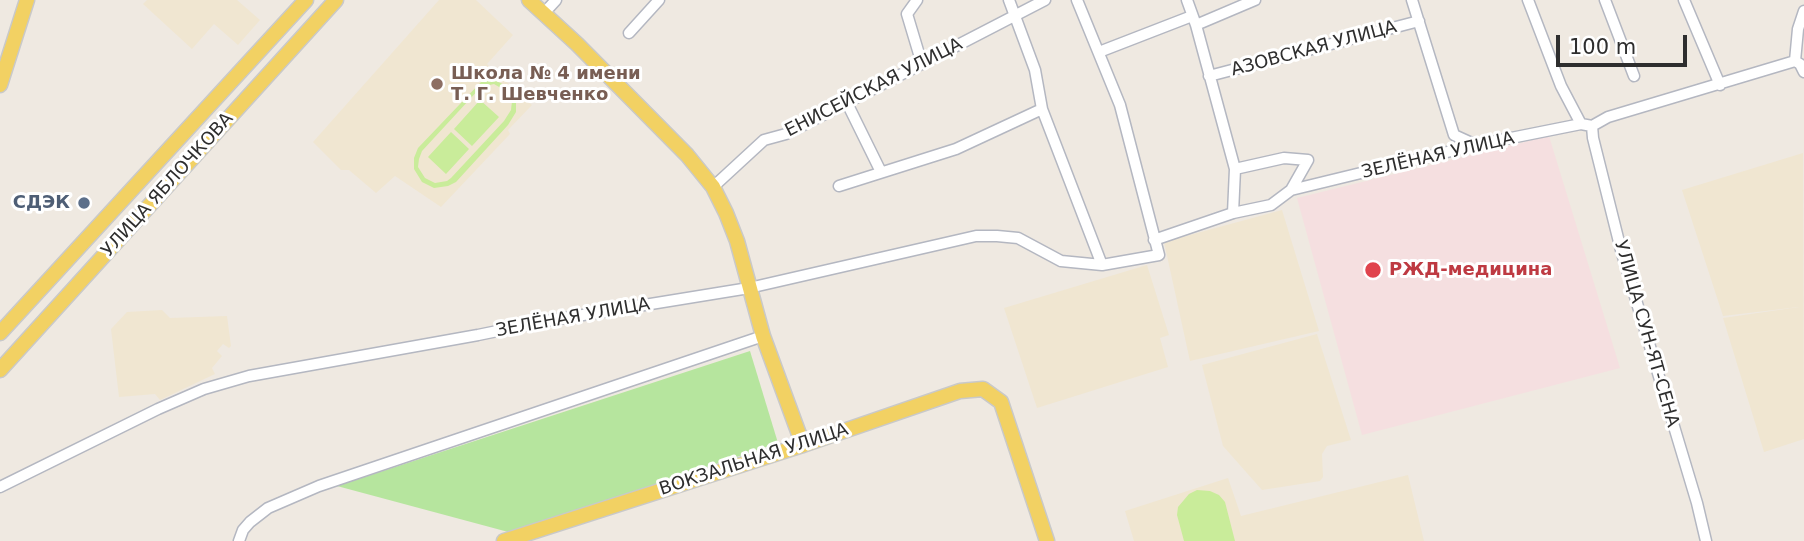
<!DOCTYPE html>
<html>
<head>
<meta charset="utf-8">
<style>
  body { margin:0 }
  #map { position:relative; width:1804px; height:541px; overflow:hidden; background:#efe9e1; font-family:"DejaVu Sans",sans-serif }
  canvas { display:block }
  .scale { position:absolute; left:1556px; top:35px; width:131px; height:32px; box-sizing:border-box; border:4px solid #2e2e2e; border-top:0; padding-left:9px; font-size:21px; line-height:24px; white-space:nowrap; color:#2e2e2e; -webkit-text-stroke:5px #fff; paint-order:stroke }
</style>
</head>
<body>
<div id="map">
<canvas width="1804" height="541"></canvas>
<div class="scale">100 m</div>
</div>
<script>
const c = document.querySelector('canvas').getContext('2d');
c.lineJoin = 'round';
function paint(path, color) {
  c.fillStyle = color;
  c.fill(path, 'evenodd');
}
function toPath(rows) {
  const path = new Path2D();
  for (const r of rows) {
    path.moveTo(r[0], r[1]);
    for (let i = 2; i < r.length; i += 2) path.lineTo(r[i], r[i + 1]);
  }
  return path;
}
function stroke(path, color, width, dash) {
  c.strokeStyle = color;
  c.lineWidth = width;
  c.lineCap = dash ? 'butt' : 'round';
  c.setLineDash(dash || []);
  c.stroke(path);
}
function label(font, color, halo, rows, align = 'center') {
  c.font = font + ' "DejaVu Sans",sans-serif';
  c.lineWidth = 6;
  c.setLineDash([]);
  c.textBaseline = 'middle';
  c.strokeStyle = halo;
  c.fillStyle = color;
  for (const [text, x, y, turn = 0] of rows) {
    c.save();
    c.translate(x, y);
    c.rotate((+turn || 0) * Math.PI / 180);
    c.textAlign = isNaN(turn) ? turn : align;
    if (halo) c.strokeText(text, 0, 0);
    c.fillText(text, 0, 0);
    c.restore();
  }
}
const education = toPath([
  [147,0,237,0,260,20,238,45,214,24,192,49,143,4],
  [439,0,476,0,513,35,487,64,532,105,508,130,510,134,441,207,395,176,376,193,349,170,341,170,313,142],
  [1803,153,1804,439,1764,452,1723,318,1799,307,1723,316,1682,190],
  [1282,210,1319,331,1190,361,1164,242],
  [1147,265,1169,335,1160,338,1168,367,1037,408,1004,308],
  [162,310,170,318,227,316,231,346,229,348,223,344,217,351,222,356,212,368,215,374,160,400,155,394,119,397,111,329,127,312],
  [1317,334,1351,440,1327,446,1322,454,1323,477,1320,481,1262,490,1223,446,1202,365],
  [1408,475,1424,541,1134,541,1125,511,1228,478,1241,516]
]);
const medical = toPath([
  [1549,136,1620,368,1362,435,1297,198]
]);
const green = toPath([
  [750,351,778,443,512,533,337,486]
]);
const pitch = toPath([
  [494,80,509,87,516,99,516,112,508,125,456,182,448,186,434,188,422,182,414,169,414,158,418,148,481,82],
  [494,84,506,91,512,101,511,110,504,121,451,178,447,181,435,183,425,178,418,167,419,159,422,151,481,87],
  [480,100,499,117,472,146,454,129],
  [451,132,469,149,446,174,428,157],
  [1197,490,1210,491,1219,495,1225,502,1235,541,1184,541,1177,515,1178,507,1189,494]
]);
const minor = toPath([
  [917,0,907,14,922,64],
  [1009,0,1035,70,1042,109,1102,265],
  [1187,0,1196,25,1235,169],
  [1412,0,1454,135,1476,145],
  [1528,0,1561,86,1581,124],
  [1605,0,1634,76],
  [1684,0,1720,85],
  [544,13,556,0],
  [1196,25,1255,0],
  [629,33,659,0],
  [1099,52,1192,16],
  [1795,61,1798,29,1804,11],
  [1209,76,1419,21],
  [847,103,881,172],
  [1592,126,1593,138,1621,250,1697,503,1706,541],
  [839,186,956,149,1042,109],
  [713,187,764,140,786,134,1045,0],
  [1233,213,1271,205,1291,190],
  [1154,240,1233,213,1235,169,1284,158,1308,160,1291,190,1476,145,1581,124,1592,126,1608,117,1795,61,1800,64,1804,72],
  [0,487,158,409,204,389,249,376,478,335,546,321,749,288,976,236,997,236,1018,238,1061,261,1102,265,1159,255,1120,105,1077,0],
  [239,541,243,530,250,522,268,508,319,486,763,336]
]);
const major = toPath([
  [529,0,577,44,687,155,713,187,726,213,737,241,763,336,803,445],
  [0,85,27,0],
  [0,333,306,0],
  [0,370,336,0],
  [504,541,803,445,960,391,983,389,1001,402,1047,541]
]);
const markers = [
  [437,84,7,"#8d6e63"],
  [84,203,7,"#5c6f8a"],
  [1373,270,9,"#e0444e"]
];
const streetNames = [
  ["АЗОВСКАЯ УЛИЦА",1314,49,-15],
  ["ЕНИСЕЙСКАЯ УЛИЦА",874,88,-27],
  ["ЗЕЛЁНАЯ УЛИЦА",1438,156,-13],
  ["УЛИЦА ЯБЛОЧКОВА",168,185,-48],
  ["ЗЕЛЁНАЯ УЛИЦА",573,318,-10],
  ["УЛИЦА СУН-ЯТ-СЕНА",1646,334,74],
  ["ВОКЗАЛЬНАЯ УЛИЦА",754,460,-18]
];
const educationNames = [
  ["Школа № 4 имени",451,74],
  ["Т. Г. Шевченко",451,95]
];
const serviceNames = [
  ["СДЭК",70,203]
];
const healthNames = [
  ["РЖД-медицина",1389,270]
];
paint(education, '#f0e6d1');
paint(medical, '#f5dfe0');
paint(green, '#b6e59e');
paint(pitch, '#c9ec9a');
stroke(minor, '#b4b7c1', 13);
stroke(major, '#c9c9c9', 17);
stroke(minor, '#fff', 10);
stroke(major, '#f2d163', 14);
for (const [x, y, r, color] of markers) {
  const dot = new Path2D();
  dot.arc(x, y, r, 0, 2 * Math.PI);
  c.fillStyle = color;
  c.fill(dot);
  stroke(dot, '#fff', 2.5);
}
label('18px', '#2e2e2e', '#fff', streetNames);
label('bold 18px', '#785e54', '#fff', educationNames, 'left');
label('bold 18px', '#4e5e75', '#fff', serviceNames, 'right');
label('bold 18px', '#be3a42', '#fff', healthNames, 'left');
</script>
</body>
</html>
